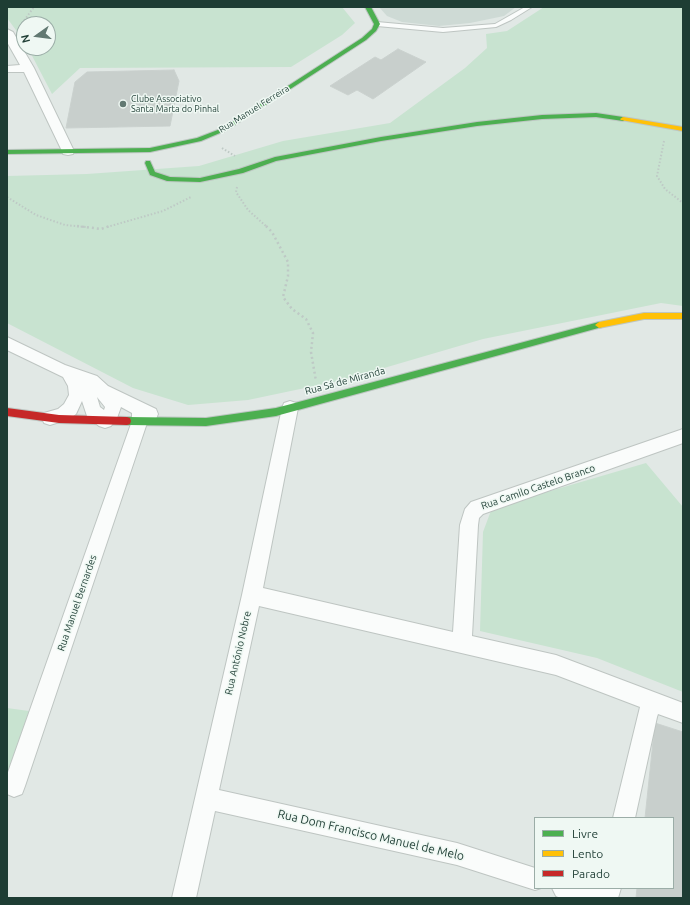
<!DOCTYPE html>
<html>
<head>
<meta charset="utf-8">
<style>
  body { margin:0 }
  #map { position:relative; width:690px; height:905px; overflow:hidden; background:#e1e8e5; font-family:Ubuntu,sans-serif }
  canvas { display:block }
  .frame { position:absolute; inset:0; border:8px solid #1e3d34; pointer-events:none }
  .legend { position:absolute; left:534px; top:817px; width:140px; height:72px; box-sizing:border-box; background:#eff8f3; border:1px solid #9bada7; margin:0; padding:5px 7px; list-style:none; font-size:12px; color:#1e3d34 }
  .legend li { display:flex; align-items:center; gap:8px; height:20px }
  .legend b { width:20px; border:1px solid #9bada7 }
  .north { position:absolute; left:16px; top:16px; width:40px; height:40px; box-sizing:border-box; background:#eff8f3; border:1px solid #9bada7; border-radius:50%; rotate:256deg; font-size:11px; font-weight:700; line-height:16px; text-align:center; color:#1e3d34 }
  .north::after { content:''; display:block; margin:auto; width:14px; height:18px; background:#627972; clip-path:polygon(50% 0,100% 100%,50% 72%,0 100%) }
</style>
</head>
<body>
<div id="map">
<canvas width="690" height="905"></canvas>
<div class="frame"></div>
<ul class="legend">
<li><b style="height:5px;background:#4caf50"></b>Livre</li>
<li><b style="height:5px;background:#ffc107"></b>Lento</li>
<li><b style="height:5px;background:#c62828"></b>Parado</li>
</ul>
<div class="north">N</div>
</div>
<script>
const c = document.querySelector('canvas').getContext('2d');
c.lineJoin = 'round';
function paint(path, color) {
  c.fillStyle = color;
  c.fill(path, 'evenodd');
}
function toPath(rows) {
  const path = new Path2D();
  for (const r of rows) {
    path.moveTo(r[0], r[1]);
    for (let i = 2; i < r.length; i += 2) path.lineTo(r[i], r[i + 1]);
  }
  return path;
}
function stroke(path, color, width, dash) {
  c.strokeStyle = color;
  c.lineWidth = width;
  c.lineCap = dash ? 'butt' : 'round';
  c.setLineDash(dash || []);
  c.stroke(path);
}
function label(font, color, halo, rows, align = 'center') {
  c.font = font + ' Ubuntu,sans-serif';
  c.lineWidth = 3;
  c.setLineDash([]);
  c.textBaseline = 'middle';
  c.strokeStyle = halo;
  c.fillStyle = color;
  for (const [text, x, y, turn = 0] of rows) {
    c.save();
    c.translate(x, y);
    c.rotate((+turn || 0) * Math.PI / 180);
    c.textAlign = isNaN(turn) ? turn : align;
    if (halo) c.strokeText(text, 0, 0);
    c.fillText(text, 0, 0);
    c.restore();
  }
}
const built = toPath([
  [379,7,516,7,504,16,470,23,439,26,402,22,387,16]
]);
const green = toPath([
  [7,7,342,7,355,23,342,35,291,67,80,68,52,94,28,48,48,48,48,24,24,24,24,41,7,18],
  [544,7,683,7,683,306,661,303,483,339,343,380,248,400,188,405,133,388,7,323,7,176,87,174,199,166,283,141,390,123,465,68,487,48,486,34,507,31],
  [646,463,683,507,683,692,597,658,480,631,483,532,492,508],
  [7,708,29,711,7,779]
]);
const building = toPath([
  [398,49,426,62,373,99,357,90,348,95,330,86,375,57,381,60,398,49],
  [174,70,179,81,170,126,66,128,75,82,87,72,174,70],
  [655,723,683,732,683,898,636,898,637,888,673,888,673,818,645,818,655,723]
]);
const pathFar1 = toPath([
  [20,26,34,7],
  [664,141,657,176,665,189,683,203],
  [222,148,235,156],
  [237,187,236,192,248,210,267,227],
  [7,197,36,215,65,225,86,227],
  [107,227,163,211,191,197]
]);
const path = toPath([
  [77,226,101,229,110,226],
  [266,226,272,232,288,262,288,276,283,297,292,309,306,319,313,333,311,352,316,381]
]);
const lane = toPath([
  [525,7,532,7,511,20,496,27,443,32,377,26,374,24,377,22,443,28,495,24,525,7]
]);
const street = toPath([
  [7,29,13,32,34,68,74,151,73,154,68,155,63,154,62,151,24,72,7,72,7,66,20,65,7,42,7,29],
  [7,337,65,365,97,376,108,386,156,409,158,414,156,419,148,420,25,786,22,794,14,797,7,794,7,775,132,421,132,413,121,407,117,418,111,426,105,428,99,426,87,416,82,401,76,414,69,419,50,425,44,423,42,418,44,413,58,409,64,404,69,395,68,386,63,377,7,350,7,337],
  [97,397,105,407,104,410,100,407,97,397],
  [290,401,296,403,298,408,263,588,453,632,460,525,465,509,471,502,683,429,683,443,483,514,479,518,478,525,472,636,556,655,683,703,683,723,658,714,657,717,635,818,613,818,640,707,556,675,259,606,219,790,457,843,535,868,535,888,541,888,535,890,457,865,215,811,196,898,172,898,242,595,282,408,284,403,290,401],
  [552,888,621,888,618,898,560,898,556,896,552,888]
]);
const fast = toPath([
  [365,7,371,7,380,24,376,31,366,40,227,130,201,141,150,152,7,154,7,150,150,148,197,138,223,128,362,38,372,29,374,24,365,7],
  [596,113,623,117,626,119,623,121,596,117,542,119,477,126,381,141,276,161,243,173,200,182,167,181,150,175,145,163,146,161,150,161,155,172,170,177,200,178,239,169,275,157,381,137,477,122,542,115,596,113],
  [599,322,603,325,602,327,276,416,206,426,127,425,124,424,123,421,124,418,127,417,206,418,276,408,599,322]
]);
const slow = toPath([
  [623,117,683,127,683,131,621,120,620,119,623,117],
  [644,313,683,313,683,319,644,319,599,328,595,325,599,322,644,313]
]);
const jam = toPath([
  [7,408,59,415,127,417,130,418,131,421,130,424,127,425,59,423,7,416,7,408]
]);
const markers = [
  [123,104,4,"#627972"]
];
const farPoinames = [
  ["Clube Associativo",131,99],
  ["Santa Marta do Pinhal",131,109]
];
const farStreetnames = [
  ["Rua Manuel Ferreira",254,109,-32]
];
const streetNames = [
  ["Rua Sá de Miranda",345,381,-15],
  ["Rua Camilo Castelo Branco",538,487,-19],
  ["Rua Manuel Bernardes",77,603,-71],
  ["Rua António Nobre",238,653,-77]
];
const nearStreetnames = [
  ["Rua Dom Francisco Manuel de Melo",371,835,13]
];
paint(built, '#cedad5');
paint(green, '#c8e3d0');
paint(building, '#c8cfcc');
stroke(building, '#cad1ce', 1);
stroke(lane, '#bec5c2', 2);
stroke(street, '#bec5c2', 2);
stroke(fast, '#bdc6c2', 2);
stroke(slow, '#bdc6c2', 2);
stroke(jam, '#bdc6c2', 2);
stroke(pathFar1, '#bec9c5', 2, [1.5, 2]);
stroke(path, '#bec9c5', 2.5, [2, 3]);
paint(lane, '#fafcfb');
paint(street, '#fafcfb');
paint(fast, '#4caf50');
paint(slow, '#ffc107');
paint(jam, '#c62828');
for (const [x, y, r, color] of markers) {
  const dot = new Path2D();
  dot.arc(x, y, r, 0, 2 * Math.PI);
  c.fillStyle = color;
  c.fill(dot);
  stroke(dot, '#eff8f3', 1.5);
}
label('9px', '#1e3d34', '#eff8f3', farPoinames, 'left');
label('9px', '#1e3d34', '#eff8f3', farStreetnames);
label('10px', '#1e3d34', '#eff8f3', streetNames);
label('12px', '#1e3d34', '#eff8f3', nearStreetnames);
</script>
</body>
</html>
